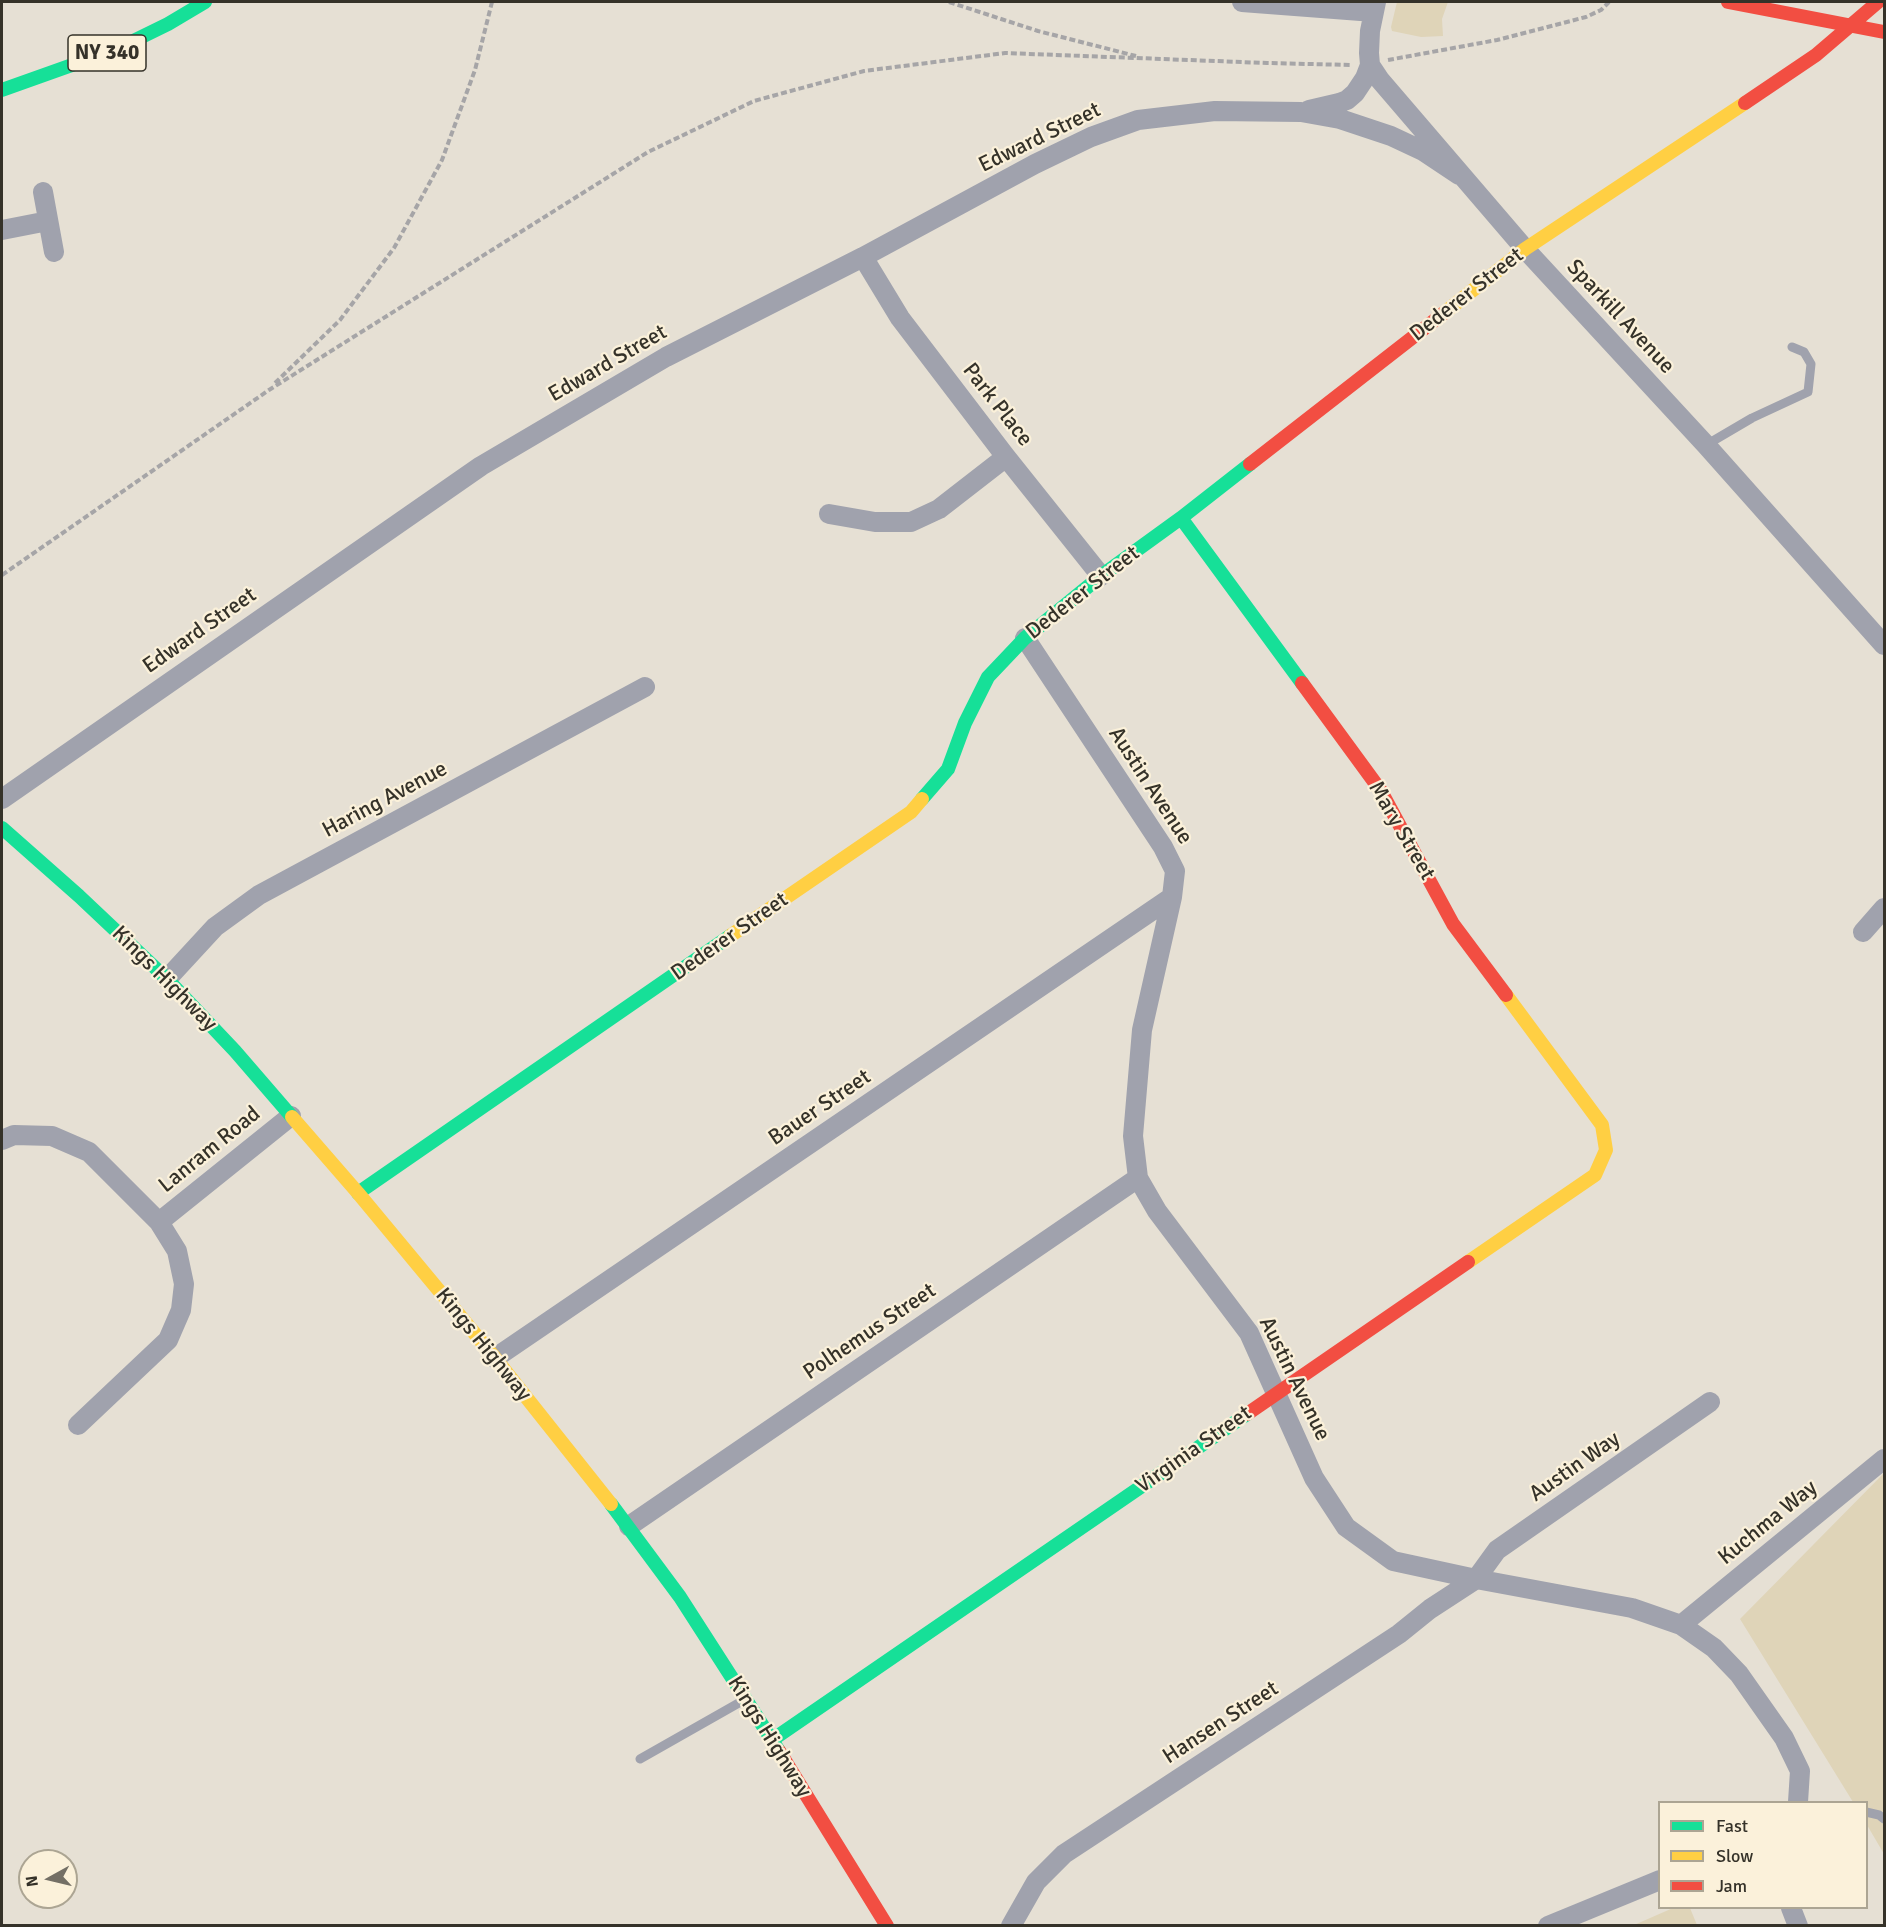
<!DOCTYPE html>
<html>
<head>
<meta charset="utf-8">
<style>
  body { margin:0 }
  #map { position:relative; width:1886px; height:1927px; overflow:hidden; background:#e6e0d4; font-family:Signika,sans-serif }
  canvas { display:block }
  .frame { position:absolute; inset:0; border:3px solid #353229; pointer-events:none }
  .legend { position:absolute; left:1658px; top:1801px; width:210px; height:108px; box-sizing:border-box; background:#fbf1da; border:2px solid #aca593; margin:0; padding:8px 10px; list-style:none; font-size:18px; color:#353229 }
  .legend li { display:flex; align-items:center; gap:12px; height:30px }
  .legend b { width:30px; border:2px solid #aca593 }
  .north { position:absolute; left:18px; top:1849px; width:60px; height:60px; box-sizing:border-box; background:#fbf1da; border:2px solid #aca593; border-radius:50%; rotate:262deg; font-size:16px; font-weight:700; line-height:24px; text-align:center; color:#353229 }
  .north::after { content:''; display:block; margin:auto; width:21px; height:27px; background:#736f65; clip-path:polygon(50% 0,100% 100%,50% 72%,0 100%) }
</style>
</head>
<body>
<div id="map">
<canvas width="1886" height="1927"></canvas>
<div class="frame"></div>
<ul class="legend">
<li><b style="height:8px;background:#16e098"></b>Fast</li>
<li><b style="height:8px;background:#ffcf43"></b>Slow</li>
<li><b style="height:8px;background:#f24e42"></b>Jam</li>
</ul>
<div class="north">N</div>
</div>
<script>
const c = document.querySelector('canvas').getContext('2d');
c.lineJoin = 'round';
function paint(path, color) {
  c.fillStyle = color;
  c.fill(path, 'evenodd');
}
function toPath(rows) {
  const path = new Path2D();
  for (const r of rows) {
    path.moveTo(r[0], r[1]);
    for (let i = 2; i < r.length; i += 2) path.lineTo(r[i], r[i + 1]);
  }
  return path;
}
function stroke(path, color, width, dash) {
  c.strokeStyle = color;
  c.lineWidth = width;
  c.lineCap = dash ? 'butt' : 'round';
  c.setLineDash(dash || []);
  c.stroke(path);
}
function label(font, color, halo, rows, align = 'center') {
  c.font = font + ' Signika,sans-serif';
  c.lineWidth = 4.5;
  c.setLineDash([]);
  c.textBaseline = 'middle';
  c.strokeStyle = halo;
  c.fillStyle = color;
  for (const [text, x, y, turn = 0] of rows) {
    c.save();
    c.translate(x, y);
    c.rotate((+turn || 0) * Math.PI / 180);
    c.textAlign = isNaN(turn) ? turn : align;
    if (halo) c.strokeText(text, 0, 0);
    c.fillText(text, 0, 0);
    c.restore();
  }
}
const green = toPath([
  [1397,2,1448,2,1442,19,1443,36,1421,37,1392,31,1391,27],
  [1884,1473,1884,1854,1867,1825,1866,1802,1853,1802,1740,1619],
  [1673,1908,1690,1908,1697,1925,1634,1925]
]);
const path = toPath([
  [949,2,1038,31,1136,56],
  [1388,60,1497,40,1586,17,1601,10,1609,2],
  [275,383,340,320,394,248,442,160,475,70,492,2],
  [2,575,269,390,648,152,754,101,864,71,1005,53,1267,63,1351,65]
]);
const lane = toPath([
  [1706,445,1752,418,1808,392,1811,364,1804,352,1792,347],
  [640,1759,744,1700],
  [1866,1812,1879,1815,1884,1819]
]);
const street = toPath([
  [1242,2,1374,12],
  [1376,2,1370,31,1369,53,1370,65,1380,80,1525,249,1706,445,1884,645],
  [1309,110,1339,103,1347,100,1355,93,1365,78,1370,65],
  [43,192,54,252],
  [2,230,48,221],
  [863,257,900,318,1006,457,1101,576],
  [829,514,875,522,911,522,939,509,1006,457],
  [1025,638,1163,847,1175,871,1172,897,1142,1030,1133,1136,1138,1178,1157,1211,1249,1333,1314,1478,1346,1527,1393,1561,1476,1579,1632,1608,1681,1625,1714,1648,1739,1674,1784,1738,1800,1771,1798,1802],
  [2,799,481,466,666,357,863,257,1035,164,1091,137,1138,120,1215,111,1301,112,1340,119,1391,136,1423,151,1459,175],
  [1863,932,1884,908],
  [167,979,215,927,259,895,645,687],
  [2,1140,14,1135,52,1136,89,1152,159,1222,177,1251,184,1284,181,1310,168,1340,78,1425],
  [159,1222,291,1116],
  [495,1358,1172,897],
  [629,1526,1138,1178],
  [1681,1625,1884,1459],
  [1791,1908,1798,1926],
  [1011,1926,1036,1882,1064,1854,1399,1634,1430,1609,1476,1579,1497,1550,1710,1402],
  [1548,1926,1660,1880]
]);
const fast = toPath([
  [2,90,117,49,168,24,205,2],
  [1181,518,1302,683],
  [922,799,948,769,965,723,988,677,1025,638,1101,576,1181,518,1250,464],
  [2,828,79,896,167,979,235,1051,292,1117],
  [358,1193,730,936],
  [611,1504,680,1597,779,1751],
  [772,1740,1247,1414]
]);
const slow = toPath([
  [1444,313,1525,249,1745,103],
  [730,936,911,812,922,799],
  [292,1117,358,1193,495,1358,611,1504],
  [1468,1262,1595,1175,1606,1150,1602,1125,1506,995]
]);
const jam = toPath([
  [1728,2,1884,32],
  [1745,103,1816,55,1878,2],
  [1250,464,1444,313],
  [1302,683,1381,791,1453,924,1506,995],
  [1247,1414,1468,1262],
  [779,1751,887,1926]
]);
const shields = [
  [107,53,78]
];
const shieldNames = [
  ["NY 340",107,53]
];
const streetNames = [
  ["Edward Street",1040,138,-26],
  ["Dederer Street",1467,295,-38],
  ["Sparkill Avenue",1620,317,47],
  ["Edward Street",608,364,-30],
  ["Park Place",997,405,52],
  ["Dederer Street",1083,593,-38],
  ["Edward Street",200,631,-35],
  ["Austin Avenue",1150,786,57],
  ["Haring Avenue",385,800,-28],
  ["Mary Street",1401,831,60],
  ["Dederer Street",730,937,-35],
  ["Kings Highway",164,979,45],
  ["Bauer Street",820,1108,-34],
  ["Lanram Road",210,1150,-39],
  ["Polhemus Street",870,1332,-34],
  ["Kings Highway",483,1345,51],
  ["Austin Avenue",1294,1379,64],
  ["Virginia Street",1194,1450,-35],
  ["Austin Way",1575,1467,-35],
  ["Kuchma Way",1768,1523,-39],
  ["Hansen Street",1221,1723,-33],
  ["Kings Highway",769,1737,58]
];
paint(green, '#dfd4b8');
stroke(path, '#a6a5a7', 4, [6, 3]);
stroke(lane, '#a0a2ad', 9);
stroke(street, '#a0a2ad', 20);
stroke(fast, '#16e098', 14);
stroke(slow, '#ffcf43', 14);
stroke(jam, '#f24e42', 14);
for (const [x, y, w] of shields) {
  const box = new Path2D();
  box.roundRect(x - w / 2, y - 18, w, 36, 4.5);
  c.fillStyle = '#fbf1da';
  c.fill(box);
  stroke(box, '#353229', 1.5);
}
label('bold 21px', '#353229', null, shieldNames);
label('22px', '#353229', '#fbf1da', streetNames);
</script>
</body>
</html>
